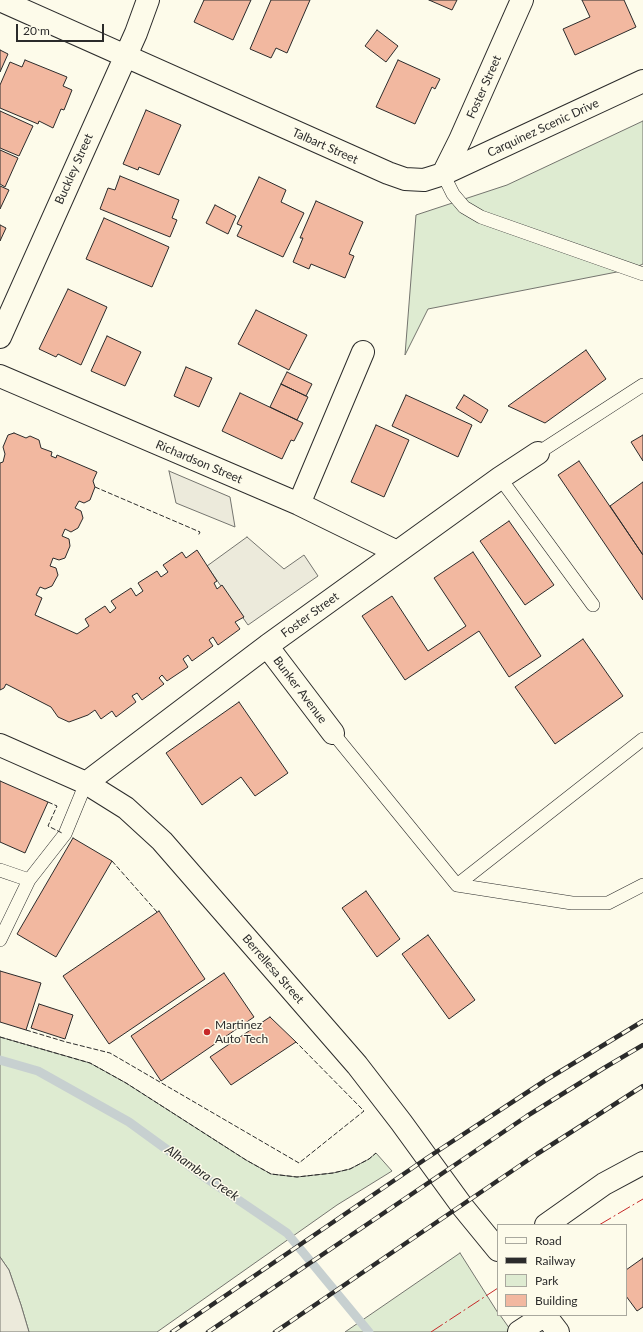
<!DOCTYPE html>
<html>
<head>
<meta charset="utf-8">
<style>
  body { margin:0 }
  #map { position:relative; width:643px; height:1332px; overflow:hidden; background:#fdfbea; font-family:Lato,sans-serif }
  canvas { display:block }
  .legend { position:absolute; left:497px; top:1224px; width:130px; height:92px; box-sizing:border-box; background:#fdfbea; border:1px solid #a9a89e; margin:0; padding:5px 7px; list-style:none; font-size:12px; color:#2b2b2b }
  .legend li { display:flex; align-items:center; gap:8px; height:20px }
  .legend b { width:20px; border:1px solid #a9a89e }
  .scale { position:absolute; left:16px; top:24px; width:88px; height:18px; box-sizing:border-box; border:2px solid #2b2b2b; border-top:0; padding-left:5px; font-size:12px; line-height:14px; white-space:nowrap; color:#2b2b2b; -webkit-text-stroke:3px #fdfbea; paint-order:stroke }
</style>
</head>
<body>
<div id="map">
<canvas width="643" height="1332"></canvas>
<ul class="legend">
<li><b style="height:5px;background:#fdfbea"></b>Road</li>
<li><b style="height:5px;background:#2b2b2b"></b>Railway</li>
<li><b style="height:11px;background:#deebd1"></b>Park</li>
<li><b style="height:11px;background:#f2b8a0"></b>Building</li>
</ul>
<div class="scale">20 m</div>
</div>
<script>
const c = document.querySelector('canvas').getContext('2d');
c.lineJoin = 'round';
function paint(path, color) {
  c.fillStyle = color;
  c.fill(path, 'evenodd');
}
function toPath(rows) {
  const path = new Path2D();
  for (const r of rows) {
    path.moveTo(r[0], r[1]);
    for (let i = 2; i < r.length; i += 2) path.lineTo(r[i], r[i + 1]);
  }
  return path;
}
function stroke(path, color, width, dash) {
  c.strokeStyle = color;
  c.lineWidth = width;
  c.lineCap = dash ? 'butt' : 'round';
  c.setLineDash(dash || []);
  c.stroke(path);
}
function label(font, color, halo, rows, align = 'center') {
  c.font = font + ' Lato,sans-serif';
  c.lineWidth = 3;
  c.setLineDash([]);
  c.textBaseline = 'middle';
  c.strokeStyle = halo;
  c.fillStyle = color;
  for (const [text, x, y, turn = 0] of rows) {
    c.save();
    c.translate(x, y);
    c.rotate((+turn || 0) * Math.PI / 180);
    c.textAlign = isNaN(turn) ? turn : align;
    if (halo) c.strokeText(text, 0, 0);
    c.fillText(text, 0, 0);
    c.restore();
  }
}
const green = toPath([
  [643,121,643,264,632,269,428,309,405,355,416,215,507,185,643,121],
  [0,1037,90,1063,126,1083,246,1160,271,1174,297,1177,333,1173,350,1169,369,1159,376,1153,392,1171,337,1205,157,1332,29,1332,21,1305,9,1270,0,1257,0,1037],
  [460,1253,498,1313,498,1315,500,1315,512,1332,345,1332,460,1253]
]);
const parking = toPath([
  [169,471,230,497,235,527,176,503,169,471],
  [247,537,284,569,304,555,318,576,248,625,207,566,247,537],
  [0,1257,9,1270,21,1305,29,1332,0,1332,0,1257]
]);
const stream = toPath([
  [0,1060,38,1071,129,1122,206,1178,287,1233,369,1332]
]);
const building = toPath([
  [204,0,251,0,233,40,194,22,204,0],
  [271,0,310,0,287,53,276,48,271,58,250,49,271,0],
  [429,0,457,0,452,10,429,0],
  [582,0,624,0,636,27,575,55,563,29,590,17,582,0],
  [377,30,398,46,386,62,365,46,377,30],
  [0,50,8,54,0,72,0,50],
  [25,60,67,77,63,86,72,90,64,110,61,109,53,128,39,121,38,124,0,108,0,85,10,62,22,67,25,60],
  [398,60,440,79,435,89,432,87,415,124,376,107,398,60],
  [146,110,181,125,159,175,139,167,138,170,123,164,146,110],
  [0,111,33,126,19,156,0,148,0,111],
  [0,150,18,158,5,187,0,184,0,150],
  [120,176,179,200,172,218,177,220,170,237,100,209,108,188,115,190,120,176],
  [259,177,286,190,281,202,304,213,283,257,237,236,242,226,237,224,259,177],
  [0,186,9,190,0,209,0,186],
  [316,201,363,222,349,254,354,256,345,278,311,264,309,269,293,262,303,238,300,238,316,201],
  [215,205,236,216,228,234,206,223,215,205],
  [104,218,169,247,152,287,86,259,104,218],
  [0,225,6,228,0,241,0,225],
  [68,289,107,307,81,365,58,354,56,357,39,349,68,289],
  [256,310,307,335,289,370,238,344,256,310],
  [107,336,141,352,125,386,91,371,107,336],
  [586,350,606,379,545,423,508,406,586,350],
  [186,367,212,378,199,407,174,396,186,367],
  [287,372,312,384,306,396,281,384,287,372],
  [281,384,308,397,297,420,270,407,281,384],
  [240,393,303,423,294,441,291,440,282,459,222,431,240,393],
  [406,395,472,425,458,457,392,426,406,395],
  [464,395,488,410,481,423,456,408,464,395],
  [376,425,409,440,384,497,351,482,376,425],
  [14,433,26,438,30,436,39,440,41,448,52,452,51,456,56,458,57,455,97,472,93,481,95,487,90,500,84,503,79,501,75,508,81,511,83,518,78,528,71,532,65,529,62,536,69,539,70,546,65,558,59,560,53,558,50,566,56,568,58,575,52,586,45,589,40,587,36,595,42,598,35,615,77,634,89,626,85,619,105,606,110,613,116,608,111,601,131,588,136,596,143,591,138,583,157,571,161,577,168,572,163,565,182,552,186,558,197,550,217,581,214,583,217,589,222,585,244,617,235,622,240,629,218,645,213,637,209,640,213,646,192,661,188,655,183,659,188,667,167,681,162,675,159,678,164,684,142,700,137,693,132,696,136,702,116,717,112,711,101,719,95,710,88,715,69,722,58,717,51,707,6,684,4,688,0,690,0,463,3,462,5,454,3,447,8,435,14,433],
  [643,435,643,461,631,442,643,435],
  [579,461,643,555,643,600,558,475,579,461],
  [643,482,643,555,610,506,643,482],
  [509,521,554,585,525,605,480,541,509,521],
  [473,552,541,656,509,677,479,631,405,680,362,616,392,596,428,651,466,626,434,578,473,552],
  [583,639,623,696,555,744,515,687,583,639],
  [239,702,288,773,255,796,241,777,202,805,166,753,239,702],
  [0,781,48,802,25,853,0,842,0,781],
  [73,838,112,861,56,957,17,934,73,838],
  [366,891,400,939,377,957,342,908,366,891],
  [159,911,205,979,109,1044,63,976,159,911],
  [428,935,475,1000,449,1019,402,954,428,935],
  [0,971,41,983,26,1030,0,1022,0,971],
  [224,973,254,1017,161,1081,131,1036,224,973],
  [39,1004,73,1015,65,1039,31,1028,39,1004],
  [270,1017,296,1042,231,1085,210,1057,270,1017],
  [643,1258,643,1307,637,1311,626,1296,626,1270,643,1258]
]);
const lane = toPath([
  [443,174,453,194,464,207,481,217,643,274],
  [538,453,643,385],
  [500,478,593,605],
  [333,733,457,885,572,903,608,903,643,885],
  [0,870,29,880],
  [457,885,643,739],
  [0,940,29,880,65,834,86,783]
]);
const street = toPath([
  [0,0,388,173,405,179,424,180,443,174,460,140,522,0],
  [0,337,136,33,148,0],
  [0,376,299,504,397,552],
  [299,504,363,352],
  [267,646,333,733],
  [0,745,86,783,126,808,162,841,357,1065,401,1122,462,1206,498,1250],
  [86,783,267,646,500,478,538,453],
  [546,1225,604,1184,643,1163],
  [519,1332,545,1315,558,1332]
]);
const secondary = toPath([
  [443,174,643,81]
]);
const rail = toPath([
  [172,1332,427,1158,546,1080,643,1021],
  [208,1332,527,1116,604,1068,643,1045],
  [275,1332,537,1154,643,1086]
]);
const fence = toPath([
  [95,487,200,532,198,536],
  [48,802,57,806,48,826,62,833],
  [112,861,157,912],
  [26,1030,66,1042,110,1053,299,1163,364,1111,296,1042],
  [0,1037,90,1063,126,1083,246,1160,271,1174,297,1177,333,1173,350,1169,369,1159,376,1153]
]);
const power = toPath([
  [599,1225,643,1199],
  [431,1332,498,1288]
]);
const markers = [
  [207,1032,4,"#c62828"]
];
const streetNames = [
  ["Foster Street",484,87,-66],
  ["Carquinez Scenic Drive",543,128,-25],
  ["Talbart Street",325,146,24],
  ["Buckley Street",74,169,-66],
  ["Richardson Street",199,462,23],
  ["Foster Street",310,615,-36],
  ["Bunker Avenue",300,690,53],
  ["Berrellesa Street",273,969,49]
];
const poiNames = [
  ["Martinez",215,1025],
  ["Auto Tech",215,1039]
];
const waterNames = [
  ["Alhambra Creek",202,1173,35]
];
paint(green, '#deebd1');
stroke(green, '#74746e', 1);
paint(parking, '#eceadb');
stroke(parking, '#74746e', 1);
stroke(stream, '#c7d0d0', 9);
paint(building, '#f2b8a0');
stroke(building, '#2b2b2b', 1);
stroke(lane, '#2b2b2b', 14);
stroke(street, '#2b2b2b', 24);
stroke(secondary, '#2b2b2b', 24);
stroke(lane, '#fdfbea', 13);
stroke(street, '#fdfbea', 22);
stroke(secondary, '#fdfbea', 22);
stroke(rail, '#2b2b2b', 4.5);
stroke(rail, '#fdfbea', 3, [9]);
stroke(fence, '#2b2b2b', 1, [5, 2]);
stroke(power, '#c62828', 1, [14, 3, 2, 3]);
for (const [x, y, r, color] of markers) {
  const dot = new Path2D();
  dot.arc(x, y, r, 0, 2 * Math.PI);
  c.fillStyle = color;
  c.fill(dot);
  stroke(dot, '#fdfbea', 1.5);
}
label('12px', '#2b2b2b', '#fdfbea', streetNames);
label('12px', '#2b2b2b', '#fdfbea', poiNames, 'left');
label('italic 13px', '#2b2b2b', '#fdfbea', waterNames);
</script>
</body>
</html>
